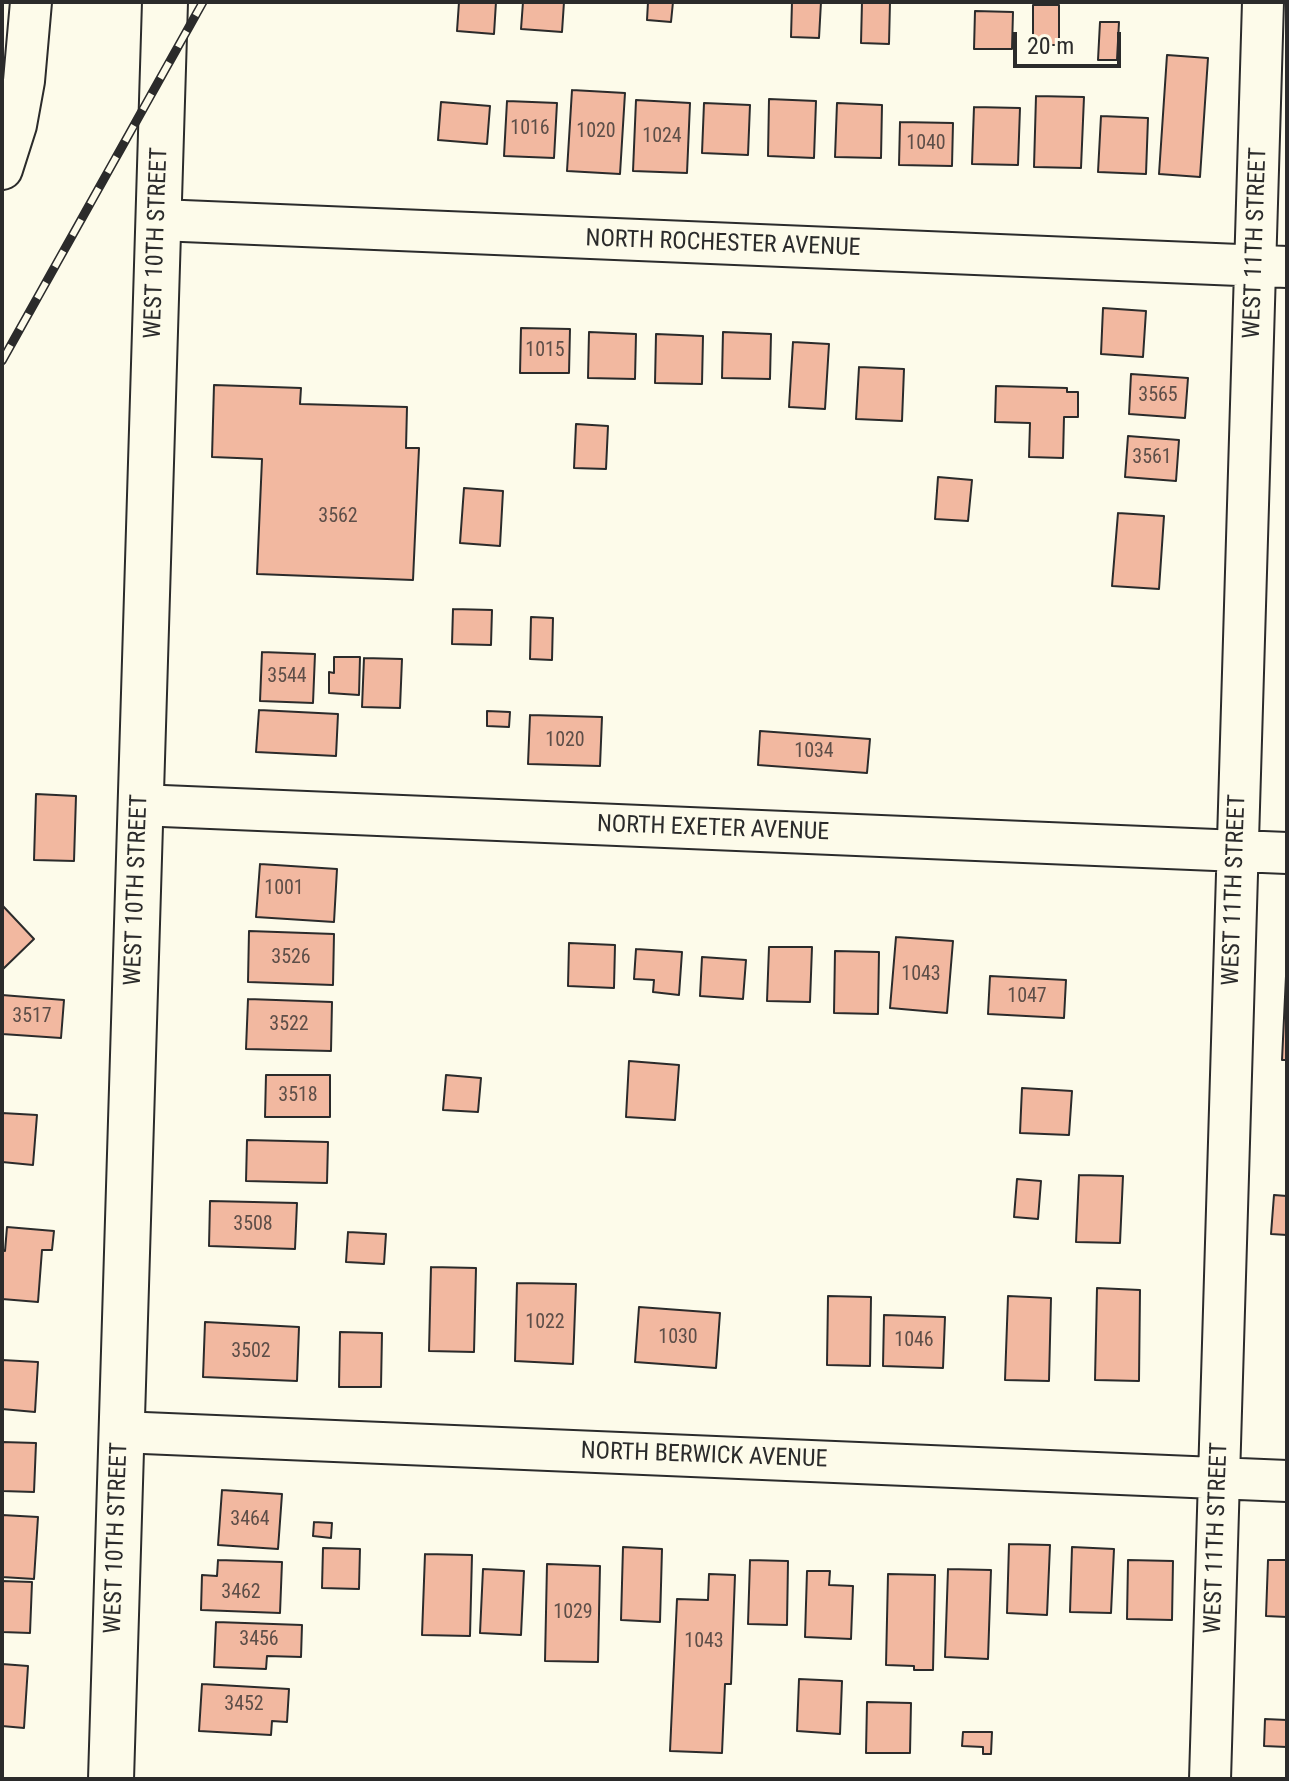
<!DOCTYPE html>
<html>
<head>
<meta charset="utf-8">
<style>
  body { margin:0 }
  #map { position:relative; width:1289px; height:1781px; overflow:hidden; background:#fdfbea; font-family:"Roboto Condensed",sans-serif }
  canvas { display:block }
  .frame { position:absolute; inset:0; border:4px solid #2b2b2b; pointer-events:none }
  .scale { position:absolute; left:1013px; top:32px; width:108px; height:36px; box-sizing:border-box; border:4px solid #2b2b2b; border-top:0; padding-left:10px; font-size:24px; line-height:28px; white-space:nowrap; color:#2b2b2b; -webkit-text-stroke:6px #fdfbea; paint-order:stroke }
</style>
</head>
<body>
<div id="map">
<canvas width="1289" height="1781"></canvas>
<div class="frame"></div>
<div class="scale">20 m</div>
</div>
<script>
const c = document.querySelector('canvas').getContext('2d');
c.lineJoin = 'round';
function paint(path, color) {
  c.fillStyle = color;
  c.fill(path, 'evenodd');
}
function toPath(rows) {
  const path = new Path2D();
  for (const r of rows) {
    path.moveTo(r[0], r[1]);
    for (let i = 2; i < r.length; i += 2) path.lineTo(r[i], r[i + 1]);
  }
  return path;
}
function stroke(path, color, width, dash) {
  c.strokeStyle = color;
  c.lineWidth = width;
  c.lineCap = dash ? 'butt' : 'round';
  c.setLineDash(dash || []);
  c.stroke(path);
}
function label(font, color, halo, rows, align = 'center') {
  c.font = font + ' "Roboto Condensed",sans-serif';
  c.lineWidth = 6;
  c.setLineDash([]);
  c.textBaseline = 'middle';
  c.strokeStyle = halo;
  c.fillStyle = color;
  for (const [text, x, y, turn = 0] of rows) {
    c.save();
    c.translate(x, y);
    c.rotate((+turn || 0) * Math.PI / 180);
    c.textAlign = isNaN(turn) ? turn : align;
    if (halo) c.strokeText(text, 0, 0);
    c.fillText(text, 0, 0);
    c.restore();
  }
}
const building = toPath([
  [459,2,496,2,494,34,457,31,459,2],
  [523,2,564,2,562,32,521,29,523,2],
  [648,2,673,2,671,22,647,20,648,2],
  [792,2,821,2,819,38,791,37,792,2],
  [862,2,890,2,889,44,861,43,862,2],
  [1033,5,1059,5,1059,45,1033,45,1033,5],
  [975,11,1013,12,1012,49,974,49,975,11],
  [1100,22,1119,22,1117,60,1098,60,1100,22],
  [1167,55,1208,58,1200,177,1159,174,1167,55],
  [572,90,625,93,620,174,567,171,572,90],
  [1036,96,1084,97,1081,168,1034,167,1036,96],
  [769,99,816,101,814,158,768,156,769,99],
  [636,100,690,103,687,173,633,171,636,100],
  [507,101,557,103,554,158,504,156,507,101],
  [441,102,490,106,487,144,438,140,441,102],
  [704,103,750,105,748,155,702,153,704,103],
  [837,103,882,105,881,158,835,157,837,103],
  [974,107,1020,108,1018,165,972,164,974,107],
  [1101,116,1148,118,1146,174,1098,172,1101,116],
  [900,122,953,123,952,166,899,165,900,122],
  [1103,308,1146,311,1143,357,1101,354,1103,308],
  [521,328,570,329,569,373,520,373,521,328],
  [589,332,636,334,635,379,588,378,589,332],
  [723,332,771,334,770,379,722,378,723,332],
  [656,334,703,336,702,384,655,383,656,334],
  [793,342,829,344,825,409,789,407,793,342],
  [859,367,904,369,902,421,856,419,859,367],
  [1131,374,1188,378,1185,418,1129,414,1131,374],
  [214,385,301,388,300,404,407,407,406,448,419,448,413,580,257,574,262,459,212,457,214,385],
  [996,386,1067,388,1067,392,1078,392,1078,417,1064,417,1063,458,1029,457,1030,423,995,422,996,386],
  [576,424,608,426,606,469,574,468,576,424],
  [1128,436,1179,440,1176,481,1125,477,1128,436],
  [938,477,972,480,968,521,935,519,938,477],
  [464,488,503,491,500,546,460,543,464,488],
  [1118,513,1164,516,1159,589,1112,586,1118,513],
  [453,609,492,610,491,645,452,644,453,609],
  [531,617,553,618,552,660,530,659,531,617],
  [262,652,315,654,313,703,260,701,262,652],
  [334,657,360,657,359,695,329,693,329,672,334,673,334,657],
  [364,658,402,659,400,708,362,707,364,658],
  [259,710,338,714,336,756,256,752,259,710],
  [487,711,510,712,509,727,487,726,487,711],
  [530,715,602,717,600,766,528,764,530,715],
  [760,731,870,739,867,773,758,765,760,731],
  [36,794,76,796,74,861,34,860,36,794],
  [260,864,337,869,334,922,256,917,260,864],
  [2,905,34,939,2,970,2,905],
  [249,931,334,934,333,985,248,982,249,931],
  [896,937,953,941,947,1013,890,1008,896,937],
  [569,943,615,945,614,988,568,986,569,943],
  [769,947,812,947,810,1002,767,1001,769,947],
  [636,949,682,952,679,995,653,992,654,980,634,979,636,949],
  [835,951,879,952,878,1014,834,1013,835,951],
  [1287,955,1287,1060,1282,1060,1287,955],
  [702,957,746,960,743,999,700,996,702,957],
  [990,976,1066,980,1064,1018,988,1014,990,976],
  [2,995,64,1000,61,1038,2,1034,2,995],
  [248,999,332,1002,331,1051,246,1049,248,999],
  [629,1061,679,1065,675,1120,626,1117,629,1061],
  [266,1075,330,1075,330,1117,265,1117,266,1075],
  [446,1075,481,1078,478,1112,443,1110,446,1075],
  [1022,1088,1072,1091,1069,1135,1020,1133,1022,1088],
  [2,1113,37,1115,33,1165,2,1162,2,1113],
  [247,1140,328,1142,327,1183,246,1181,247,1140],
  [1079,1175,1123,1176,1120,1243,1076,1242,1079,1175],
  [1017,1179,1041,1181,1038,1219,1014,1217,1017,1179],
  [1274,1195,1287,1196,1287,1235,1271,1234,1274,1195],
  [210,1201,297,1203,295,1249,209,1246,210,1201],
  [7,1227,54,1231,52,1250,42,1250,38,1302,2,1299,2,1250,5,1251,7,1227],
  [348,1232,386,1234,384,1264,346,1262,348,1232],
  [431,1267,476,1268,474,1352,429,1351,431,1267],
  [517,1283,576,1284,573,1364,515,1361,517,1283],
  [1097,1288,1140,1290,1139,1381,1095,1380,1097,1288],
  [828,1296,871,1297,870,1366,827,1365,828,1296],
  [1008,1296,1051,1298,1049,1381,1005,1380,1008,1296],
  [639,1307,720,1313,716,1368,635,1362,639,1307],
  [884,1315,945,1317,943,1368,883,1366,884,1315],
  [205,1322,299,1327,297,1381,203,1377,205,1322],
  [340,1332,382,1333,381,1387,339,1387,340,1332],
  [2,1360,38,1362,35,1412,2,1409,2,1360],
  [2,1442,36,1443,34,1492,2,1491,2,1442],
  [222,1490,282,1494,278,1549,218,1545,222,1490],
  [2,1515,38,1517,34,1579,2,1577,2,1515],
  [314,1522,332,1523,331,1538,313,1536,314,1522],
  [1009,1544,1050,1545,1047,1615,1007,1613,1009,1544],
  [623,1547,662,1549,660,1622,621,1620,623,1547],
  [1072,1547,1114,1549,1111,1613,1070,1612,1072,1547],
  [323,1548,360,1549,359,1589,322,1588,323,1548],
  [425,1554,472,1555,470,1636,422,1635,425,1554],
  [218,1560,282,1562,280,1613,201,1610,202,1575,217,1576,218,1560],
  [750,1560,788,1561,787,1625,748,1624,750,1560],
  [1128,1560,1173,1561,1172,1620,1127,1619,1128,1560],
  [1268,1560,1287,1560,1287,1617,1266,1616,1268,1560],
  [547,1564,600,1566,598,1662,545,1661,547,1564],
  [483,1569,524,1571,521,1635,480,1633,483,1569],
  [948,1569,991,1570,988,1659,945,1657,948,1569],
  [807,1571,830,1571,829,1585,853,1586,851,1639,805,1637,807,1571],
  [709,1574,735,1575,731,1684,725,1684,722,1753,670,1751,677,1599,708,1600,709,1574],
  [888,1574,935,1575,933,1670,914,1670,914,1666,886,1665,888,1574],
  [2,1581,32,1582,30,1633,2,1632,2,1581],
  [216,1622,302,1625,301,1657,267,1656,266,1669,214,1667,216,1622],
  [2,1664,28,1666,24,1728,2,1726,2,1664],
  [799,1679,842,1681,840,1734,797,1731,799,1679],
  [202,1684,289,1689,287,1722,272,1721,271,1735,199,1731,202,1684],
  [867,1702,911,1703,910,1753,866,1753,867,1702],
  [1265,1719,1287,1720,1287,1747,1264,1746,1265,1719],
  [963,1732,992,1732,991,1754,983,1754,983,1747,962,1746,963,1732]
]);
const minor = toPath([
  [2,169,16,125,24,81,31,2],
  [159,220,1287,267],
  [139,805,1287,853],
  [120,1432,1287,1481],
  [1210,1779,1263,2]
]);
const major = toPath([
  [111,1779,165,2]
]);
const rail = toPath([
  [2,361,203,2]
]);
const numberNames = [
  ["1016",530,129],
  ["1020",596,132],
  ["1024",662,137],
  ["1040",926,144],
  ["1015",545,351],
  ["3565",1158,396],
  ["3561",1152,458],
  ["3562",338,517],
  ["3544",287,677],
  ["1020",565,741],
  ["1034",814,752],
  ["1001",284,889],
  ["3526",291,958],
  ["1043",921,975],
  ["1047",1027,997],
  ["3517",32,1017],
  ["3522",289,1025],
  ["3518",298,1096],
  ["3508",253,1225],
  ["1022",545,1323],
  ["1030",678,1338],
  ["1046",914,1341],
  ["3502",251,1352],
  ["3464",250,1520],
  ["3462",241,1593],
  ["1029",573,1613],
  ["3456",259,1640],
  ["1043",704,1642],
  ["3452",244,1705]
];
const streetNames = [
  ["WEST 10TH STREET",157,243,-88],
  ["WEST 11TH STREET",1256,243,-88],
  ["NORTH ROCHESTER AVENUE",723,244,2],
  ["NORTH EXETER AVENUE",713,829,2],
  ["WEST 10TH STREET",137,890,-88],
  ["WEST 11TH STREET",1235,890,-88],
  ["NORTH BERWICK AVENUE",704,1456,2],
  ["WEST 10TH STREET",117,1538,-88],
  ["WEST 11TH STREET",1217,1538,-88]
];
paint(building, '#f2b8a0');
stroke(building, '#2b2b2b', 2);
stroke(minor, '#2b2b2b', 44);
stroke(major, '#2b2b2b', 48);
stroke(minor, '#fdfbea', 40);
stroke(major, '#fdfbea', 44);
stroke(rail, '#2b2b2b', 9);
stroke(rail, '#fdfbea', 6, [18]);
label('20px', '#5d4e48', null, numberNames);
label('24px', '#2b2b2b', '#fdfbea', streetNames);
</script>
</body>
</html>
